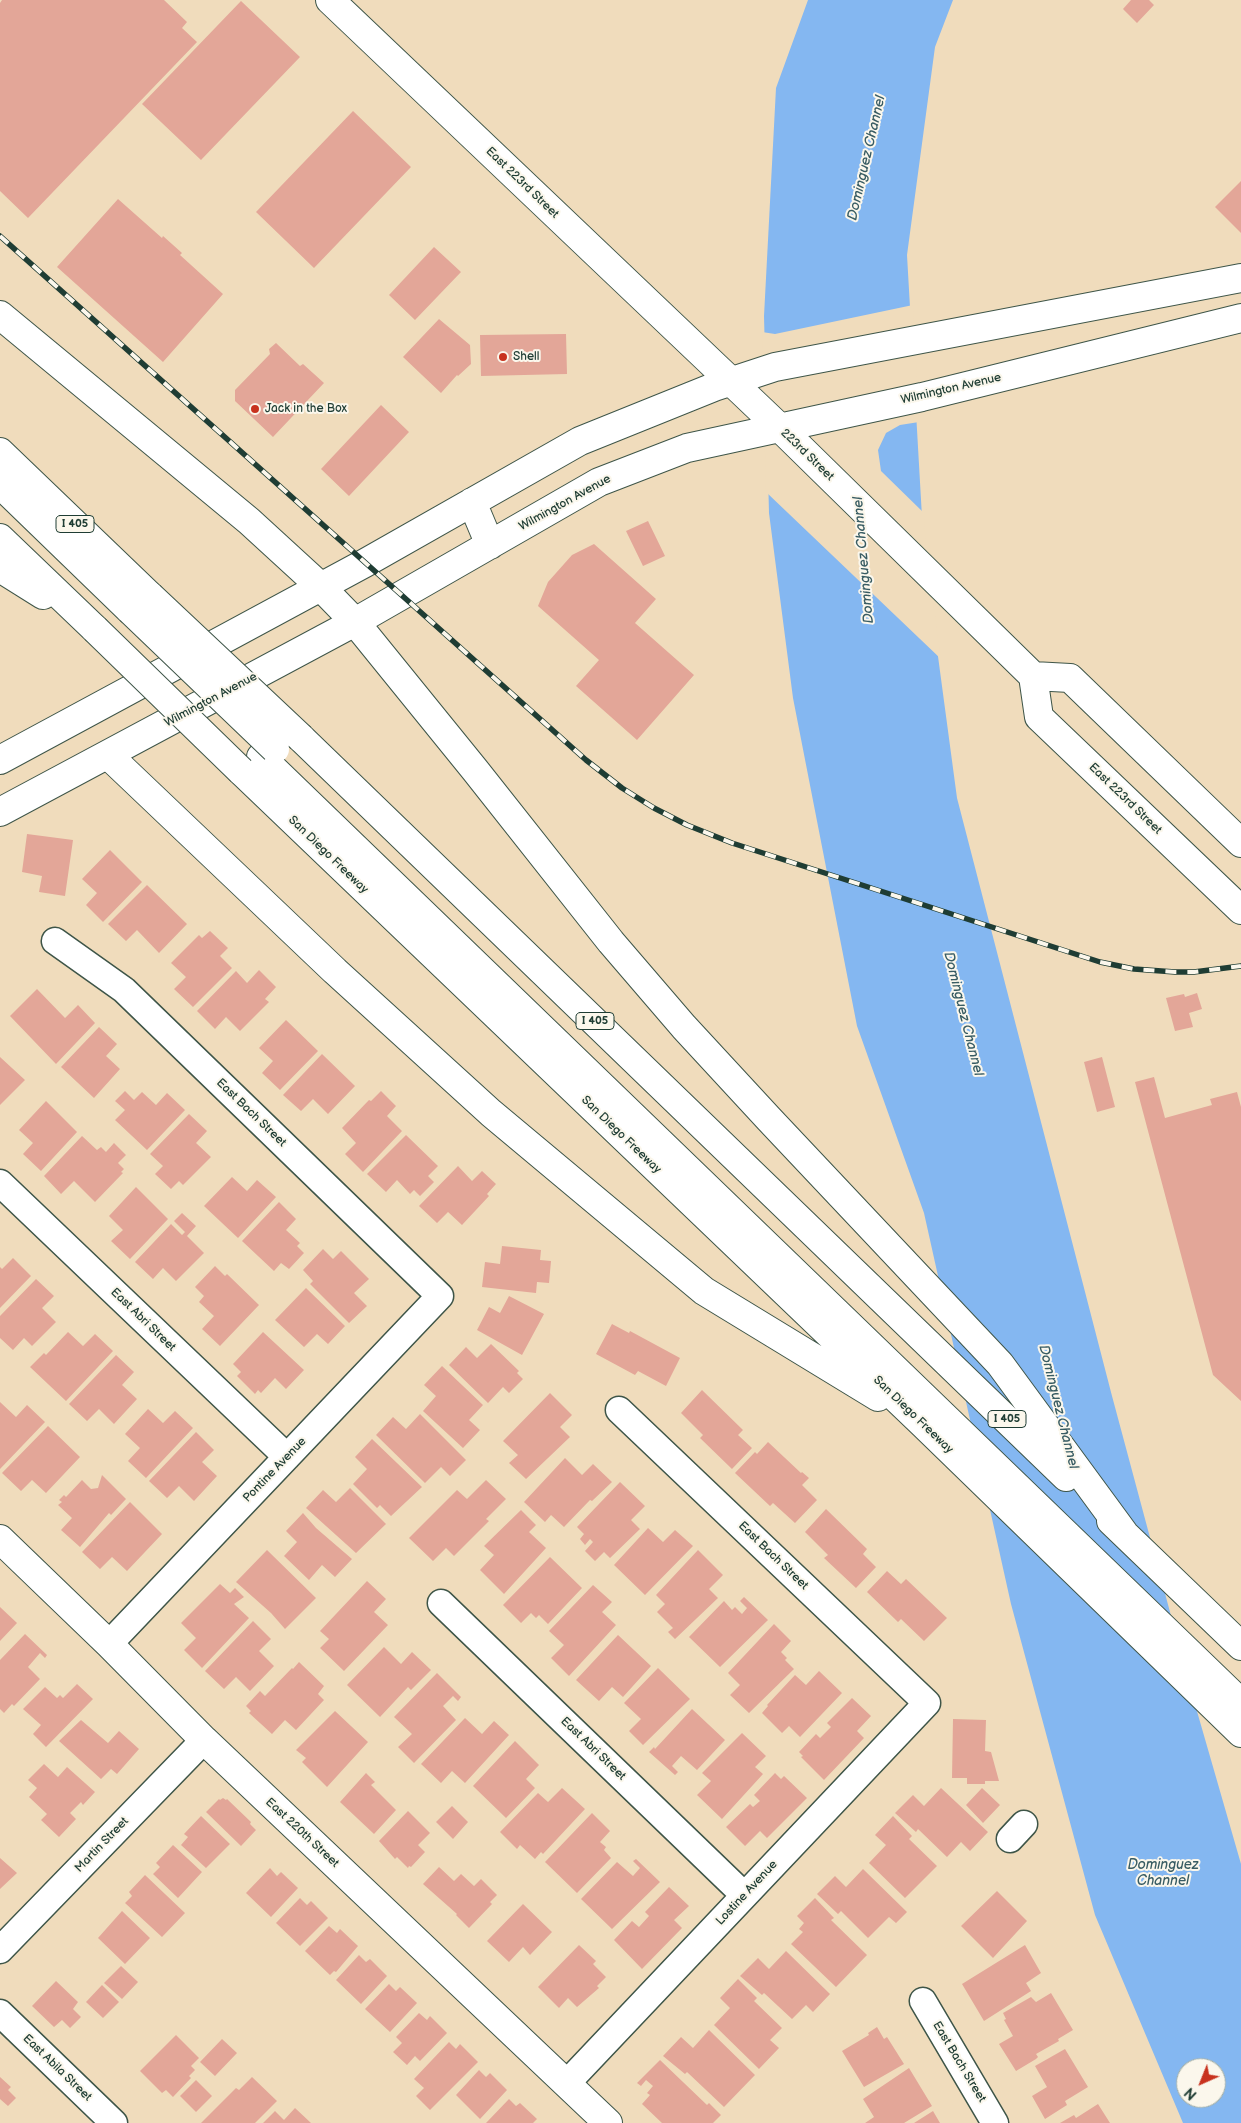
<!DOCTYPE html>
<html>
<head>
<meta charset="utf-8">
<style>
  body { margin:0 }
  #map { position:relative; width:1241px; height:2123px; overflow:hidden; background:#f0dcbc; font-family:"Balsamiq Sans",sans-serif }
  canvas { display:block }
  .north { position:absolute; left:1176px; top:2058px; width:50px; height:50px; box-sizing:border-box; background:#fbf7ec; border:1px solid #a3ada2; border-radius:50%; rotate:224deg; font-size:14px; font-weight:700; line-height:20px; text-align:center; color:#1f3d34 }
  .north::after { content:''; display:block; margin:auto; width:18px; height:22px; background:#c8321e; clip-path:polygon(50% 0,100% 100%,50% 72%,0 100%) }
</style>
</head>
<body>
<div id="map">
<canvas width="1241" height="2123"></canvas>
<div class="north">N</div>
</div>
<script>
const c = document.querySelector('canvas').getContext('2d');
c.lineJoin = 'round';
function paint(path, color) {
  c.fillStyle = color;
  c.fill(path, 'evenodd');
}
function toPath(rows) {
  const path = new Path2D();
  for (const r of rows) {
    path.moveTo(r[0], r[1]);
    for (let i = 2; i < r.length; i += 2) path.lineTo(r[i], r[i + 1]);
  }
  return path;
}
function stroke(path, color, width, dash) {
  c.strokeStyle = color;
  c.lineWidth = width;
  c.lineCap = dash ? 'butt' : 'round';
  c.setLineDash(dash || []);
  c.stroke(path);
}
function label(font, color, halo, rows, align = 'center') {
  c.font = font + ' "Balsamiq Sans",sans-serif';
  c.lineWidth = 4;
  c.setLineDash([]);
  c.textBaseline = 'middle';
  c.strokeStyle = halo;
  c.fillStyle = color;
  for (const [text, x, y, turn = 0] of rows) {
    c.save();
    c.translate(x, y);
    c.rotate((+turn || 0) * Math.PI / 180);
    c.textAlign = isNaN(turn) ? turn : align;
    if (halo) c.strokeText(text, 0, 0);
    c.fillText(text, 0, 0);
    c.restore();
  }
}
const water = toPath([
  [808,0,953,0,935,47,907,255,924,552,957,798,1112,1396,1192,1694,1241,1864,1241,2123,1183,2123,1095,1915,1011,1604,924,1213,857,1026,793,698,769,513,764,316,776,88],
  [1186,2068,1216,2068,1216,2098,1186,2098]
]);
const pier = toPath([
  [913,305,919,422,900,425,886,433,878,450,881,471,924,513,926,552,941,659,766,492,762,332,775,334]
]);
const building = toPath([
  [2,0,164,0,187,22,182,28,197,42,28,218,0,191,0,3],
  [1131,0,1149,0,1154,5,1137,23,1123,9],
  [241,1,300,57,201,160,142,104],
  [353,111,411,167,314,268,256,212],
  [1241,181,1241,233,1215,207],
  [118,199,162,238,163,236,182,253,180,255,223,294,163,362,57,267],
  [434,247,461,272,415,320,389,295],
  [439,319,470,345,471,364,458,376,457,375,441,393,403,357],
  [566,334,567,374,481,376,480,335],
  [276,343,300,366,303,364,324,383,273,437,235,401,235,390,270,354,269,349],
  [381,405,409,432,349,496,321,469],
  [648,521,665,556,643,566,626,531],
  [594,544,656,599,635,623,694,675,637,740,576,686,599,660,538,606,548,582,572,555],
  [27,834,73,840,65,896,39,892,42,876,22,872],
  [110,850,142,882,103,922,86,905,97,893,82,879],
  [147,885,187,924,159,953,137,930,126,941,108,924],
  [210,931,228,948,220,956,232,968,193,1007,174,989,186,977,171,963,199,935,202,938],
  [259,970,276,987,265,999,269,1002,240,1031,226,1017,215,1029,197,1011,236,971,247,983],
  [37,989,65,1018,78,1005,95,1023,56,1064,10,1016],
  [1197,993,1202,1009,1189,1013,1193,1027,1175,1031,1166,998,1184,994,1185,997],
  [286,1020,318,1051,280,1090,262,1073,273,1061,259,1048],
  [99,1027,117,1044,106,1056,120,1069,94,1098,61,1067],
  [322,1054,355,1086,328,1114,313,1099,301,1111,283,1095],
  [0,1057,25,1080,0,1105],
  [1102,1057,1115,1107,1097,1112,1084,1062],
  [1154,1077,1165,1118,1212,1105,1210,1099,1237,1092,1241,1107,1241,1401,1213,1375,1135,1082],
  [125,1091,134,1100,142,1092,156,1105,167,1093,185,1110,147,1150,115,1120,125,1110,115,1101],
  [381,1091,396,1106,387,1116,402,1131,363,1172,345,1154,356,1143,342,1128,369,1100,371,1101],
  [46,1101,77,1132,41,1171,23,1154,33,1143,19,1130],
  [189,1114,207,1131,196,1143,211,1157,183,1185,179,1181,171,1189,155,1174,163,1166,150,1154],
  [406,1135,438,1166,428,1176,434,1182,420,1196,414,1190,410,1194,397,1180,386,1192,367,1174],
  [82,1136,97,1150,101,1147,106,1152,114,1143,126,1155,118,1163,124,1169,121,1172,123,1173,95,1202,74,1181,61,1194,44,1176],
  [458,1166,472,1181,482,1171,496,1184,487,1194,489,1196,462,1225,448,1212,437,1223,419,1206],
  [232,1177,247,1191,257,1180,276,1197,238,1238,204,1206],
  [136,1187,168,1219,130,1259,111,1241,123,1230,109,1216],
  [279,1202,296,1219,286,1230,300,1243,297,1246,304,1253,289,1269,281,1263,274,1271,242,1241],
  [182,1213,196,1226,187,1236,204,1253,176,1281,163,1268,153,1279,135,1262,171,1224,182,1235,185,1232,174,1221],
  [502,1246,541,1250,540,1260,551,1261,549,1283,537,1282,536,1293,482,1287,485,1262,500,1264],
  [323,1249,333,1259,341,1251,369,1279,354,1293,367,1306,349,1323,310,1284,313,1281,303,1270],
  [13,1258,31,1276,0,1308,0,1267,2,1269],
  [215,1266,225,1276,227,1274,259,1305,220,1346,202,1329,214,1316,199,1302,204,1296,195,1287],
  [36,1279,54,1296,42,1308,56,1322,32,1346,24,1338,13,1350,0,1338,0,1316],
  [306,1288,345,1326,328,1344,317,1334,304,1347,275,1320],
  [509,1296,544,1314,522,1355,477,1330,489,1307,500,1313],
  [612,1324,629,1333,630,1331,680,1358,666,1386,638,1371,635,1375,596,1354],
  [68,1332,83,1346,95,1334,113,1351,66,1401,30,1367,44,1353,46,1355],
  [263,1332,304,1370,286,1389,275,1378,261,1393,258,1390,255,1394,237,1376,241,1372,233,1364],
  [491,1344,519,1371,517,1373,523,1379,509,1393,503,1387,488,1403,449,1365,466,1347,477,1358],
  [116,1355,134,1372,122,1385,137,1399,114,1424,99,1409,87,1421,69,1404],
  [442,1366,483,1405,469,1420,480,1430,463,1448,423,1411,436,1396,424,1385],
  [702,1390,743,1430,738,1435,752,1448,732,1469,700,1438,703,1435,681,1413],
  [550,1393,572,1415,560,1427,570,1437,526,1479,509,1463,518,1455,503,1441],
  [0,1402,16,1417,27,1405,45,1422,0,1469],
  [148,1409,163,1423,175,1411,193,1428,146,1478,128,1461,140,1448,125,1434],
  [420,1414,466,1460,450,1476,441,1467,425,1483,376,1435,393,1417,406,1429],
  [48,1426,80,1457,46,1493,32,1480,21,1491,2,1473],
  [196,1432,214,1450,202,1462,217,1476,194,1501,179,1486,167,1498,149,1481],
  [372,1439,422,1487,391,1516,380,1505,377,1508,353,1484,367,1469,355,1457],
  [768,1442,801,1473,802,1472,809,1478,802,1485,817,1500,795,1523,773,1503,770,1506,735,1473,755,1452,757,1454],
  [565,1458,582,1475,593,1464,612,1482,592,1501,590,1500,564,1527,551,1515,545,1522,524,1502],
  [102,1475,126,1499,111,1515,109,1513,80,1547,61,1530,72,1518,58,1505,62,1502,59,1500,64,1495,66,1497,82,1480,91,1489,98,1488],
  [486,1480,506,1499,486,1519,489,1521,454,1556,446,1548,433,1561,409,1538,457,1490,467,1499],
  [620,1482,645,1506,631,1520,640,1529,610,1558,604,1552,595,1561,585,1551,593,1542,590,1539,585,1545,580,1539,584,1534,577,1527],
  [350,1488,386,1524,356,1553,306,1508,323,1490,336,1502],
  [130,1502,162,1534,127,1571,112,1557,100,1569,82,1552],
  [826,1509,867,1549,863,1554,876,1567,856,1588,824,1558,828,1555,805,1532],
  [521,1510,536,1525,529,1532,546,1548,504,1594,480,1570,494,1555,484,1546],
  [303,1513,316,1528,352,1559,335,1577,322,1565,309,1580,284,1556,297,1542,286,1531],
  [648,1528,663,1542,675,1530,693,1546,645,1595,614,1565],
  [267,1550,316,1598,285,1629,271,1613,236,1582],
  [698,1550,723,1575,709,1589,718,1598,675,1639,668,1632,673,1628,657,1612,665,1604,656,1595],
  [550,1557,582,1588,548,1624,539,1615,536,1618,531,1613,521,1623,503,1605],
  [887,1571,901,1584,906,1579,947,1618,924,1641,901,1619,898,1622,867,1592],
  [367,1581,386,1599,374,1612,388,1625,344,1671,320,1648,329,1639,320,1631],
  [220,1584,230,1593,235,1588,244,1597,234,1604,249,1618,202,1668,184,1650,196,1638,181,1623],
  [593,1585,612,1602,602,1612,616,1625,569,1676,551,1658,564,1645,549,1631],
  [744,1597,768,1620,720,1667,689,1637,724,1601,732,1610,735,1607,742,1614,747,1608,740,1601],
  [0,1607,17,1623,0,1641],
  [253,1621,271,1639,259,1651,274,1666,250,1691,236,1677,224,1689,205,1671],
  [774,1624,791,1641,781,1652,787,1658,785,1660,794,1669,749,1713,730,1695,740,1685,728,1673],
  [25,1634,47,1655,45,1658,40,1653,28,1667,40,1679,14,1706,12,1704,4,1713,0,1709,0,1660],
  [618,1635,651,1666,623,1697,612,1687,599,1701,576,1680],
  [384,1647,401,1664,412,1652,431,1670,411,1690,408,1687,380,1717,347,1685],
  [299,1662,324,1686,318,1694,324,1700,296,1730,285,1720,272,1734,249,1713,251,1711,246,1706,260,1691,265,1696,292,1668,293,1669],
  [658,1668,690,1699,643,1745,629,1731,641,1719,624,1703],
  [819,1671,842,1693,800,1737,789,1726,782,1733,762,1713,768,1706,767,1705,795,1675,806,1685],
  [437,1673,461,1697,458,1701,453,1696,443,1706,456,1720,414,1763,398,1747,412,1734,394,1717],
  [77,1684,93,1699,46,1747,33,1734,41,1725,23,1709,45,1687,57,1698,60,1695,63,1698],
  [852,1698,871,1716,857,1731,864,1738,824,1780,801,1757,803,1756,799,1752,816,1734,820,1738,831,1727,827,1723],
  [692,1709,725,1740,697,1770,681,1756,672,1766,678,1772,675,1775,649,1752,654,1747,655,1749],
  [335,1711,368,1742,327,1787,302,1762,306,1758,296,1750],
  [465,1718,482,1734,494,1721,509,1735,465,1783,452,1771,441,1783,421,1764],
  [953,1719,986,1720,985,1751,991,1752,999,1781,985,1781,985,1784,967,1784,967,1778,952,1778],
  [81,1720,108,1743,119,1731,139,1749,117,1774,111,1769,101,1779,59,1741],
  [742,1733,766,1756,755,1767,763,1774,722,1819,697,1795,711,1781,702,1773],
  [515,1741,539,1765,526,1779,535,1788,506,1818,473,1786],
  [44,1764,58,1777,67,1767,95,1792,83,1805,81,1802,70,1813,76,1819,59,1837,41,1820,47,1814,29,1797,37,1788,28,1780],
  [366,1773,375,1782,371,1785,396,1810,374,1834,340,1802],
  [775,1773,781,1779,784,1776,807,1798,767,1838,760,1831,745,1846,726,1827,750,1804,753,1807,760,1801,754,1795],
  [562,1788,585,1809,543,1854,541,1852,535,1859,520,1845,517,1849,500,1832,538,1793,548,1802],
  [941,1788,988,1832,970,1851,961,1842,947,1857,918,1829,916,1832,895,1813,913,1795,924,1806],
  [982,1788,1000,1805,983,1823,966,1805],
  [223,1798,226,1800,227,1799,251,1822,250,1824,256,1830,241,1846,206,1812,219,1799,220,1800],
  [452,1806,468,1822,453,1839,436,1822],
  [408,1811,430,1833,418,1845,425,1852,411,1867,409,1866,408,1868,397,1857,395,1859,379,1841],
  [592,1813,610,1831,600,1842,606,1847,604,1850,611,1858,577,1893,545,1862],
  [201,1816,230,1844,206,1868,181,1845,188,1837,184,1834],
  [893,1816,912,1836,909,1839,937,1866,905,1898,869,1863,886,1845,875,1835],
  [173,1845,202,1872,178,1898,153,1874,160,1867,156,1863],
  [0,1858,17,1873,0,1889],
  [636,1859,660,1882,612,1929,581,1899,617,1862,633,1876,640,1868,633,1861],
  [439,1867,454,1881,461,1874,474,1886,481,1879,497,1895,490,1902,492,1904,469,1928,456,1915,457,1914,423,1884],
  [270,1868,277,1876,281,1872,298,1888,271,1917,246,1893],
  [863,1869,907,1912,896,1923,889,1917,868,1938,841,1911,838,1914,817,1894,835,1876,846,1887],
  [145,1875,185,1913,162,1937,125,1903,132,1896,129,1892],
  [669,1887,689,1906,674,1920,682,1928,642,1969,614,1940,632,1921,639,1927,649,1916,645,1912],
  [997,1891,1027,1921,993,1958,961,1926],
  [300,1898,307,1905,311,1901,328,1918,300,1946,276,1923],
  [815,1898,834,1918,831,1920,867,1955,836,1987,791,1944,803,1932,799,1929,804,1923,797,1916],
  [523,1904,552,1932,530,1955,523,1947,509,1962,487,1941],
  [122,1911,150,1938,125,1964,98,1938],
  [329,1926,337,1933,340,1929,358,1946,336,1972,334,1971,330,1975,305,1951],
  [579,1945,596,1961,593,1964,606,1977,597,1986,599,1988,577,2007,568,1998,559,2008,538,1987],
  [1025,1945,1041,1973,1026,1983,1031,1991,984,2021,962,1984],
  [786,1951,830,1994,813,2012,806,2005,792,2019,764,1993,762,1995,740,1976,758,1958,769,1969],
  [359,1955,366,1962,370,1959,387,1976,361,2004,336,1980],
  [121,1966,138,1982,122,1999,104,1983],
  [738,1979,757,1998,754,2001,782,2028,770,2040,779,2048,759,2069,714,2025,730,2008,720,1998],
  [56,1981,78,2002,73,2009,81,2017,70,2028,62,2020,54,2027,32,2006],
  [389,1984,396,1991,400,1987,417,2003,390,2032,365,2009],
  [102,1985,119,2002,103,2018,86,2002],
  [1051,1993,1073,2030,1058,2039,1059,2041,1036,2054,1038,2057,1036,2059,1016,2071,999,2044,1013,2036,1004,2020,1006,2019,1003,2013,1031,1997,1036,2002],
  [419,2013,427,2020,430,2016,447,2033,420,2061,415,2056,407,2065,393,2052,402,2043,396,2037],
  [877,2027,884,2039,887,2037,904,2064,864,2087,842,2051,869,2035,868,2033],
  [709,2030,755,2075,724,2107,687,2072,685,2074,663,2056,681,2037,693,2048],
  [176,2035,199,2058,191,2066,195,2070,189,2076,191,2078,173,2097,166,2090,162,2093,140,2071],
  [222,2039,237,2053,215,2076,200,2062],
  [449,2042,456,2049,460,2044,478,2062,430,2110,416,2096,424,2088,414,2079],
  [1065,2049,1088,2087,1065,2101,1067,2105,1045,2119,1032,2096,1047,2087,1035,2066],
  [660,2060,707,2105,709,2103,721,2115,713,2123,662,2123,642,2104,650,2095,647,2093,653,2086,646,2080,641,2086,637,2083],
  [909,2068,932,2106,904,2123,865,2123,874,2117,863,2099],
  [479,2070,486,2077,490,2073,507,2090,480,2119,456,2095],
  [0,2077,11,2087,8,2090,16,2098,8,2106,0,2099],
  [252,2077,277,2101,255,2123,201,2123,236,2088,239,2090],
  [196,2080,212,2096,196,2112,180,2096],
  [509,2099,516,2106,520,2103,537,2119,533,2123,486,2123],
  [1098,2104,1110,2123,1060,2123,1074,2115,1076,2118],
  [295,2108,311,2123,263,2123,275,2111,284,2120],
  [933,2111,940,2123,914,2123]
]);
const minor = toPath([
  [55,941,124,990,440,1296,109,1644],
  [0,1183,287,1457],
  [441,1603,744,1895],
  [1010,1839,1024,1824],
  [0,1950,204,1740],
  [923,2001,995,2123],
  [0,2013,114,2123],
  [567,2083,927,1703,619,1410]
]);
const tertiary = toPath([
  [0,1539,109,1644,204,1740,608,2123]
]);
const secondary = toPath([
  [330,0,779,427,1033,676,1039,717,1241,910],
  [472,502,490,545],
  [1033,676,1070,678,1241,843],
  [0,760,365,563,580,441,714,387,775,367,1241,278],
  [0,812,355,622,599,482,687,448,922,397,1241,318]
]);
const motorway = toPath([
  [0,315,249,521,321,587,355,622,475,770,611,942,684,1027,769,1119,1000,1364,1124,1533],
  [0,452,150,596],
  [0,484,130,610],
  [0,538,95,629],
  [0,568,43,595],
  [301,738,1066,1477],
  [108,755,335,971,491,1113,704,1291,878,1397],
  [261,757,1241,1703],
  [241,771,924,1425,1241,1733],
  [1111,1521,1241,1646]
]);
const rail = toPath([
  [0,236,586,760,622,788,654,808,687,825,732,843,1100,962,1134,969,1175,972,1194,972,1241,966]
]);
const motorwayBridge = toPath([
  [150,596,301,738],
  [130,610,275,749],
  [95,629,241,771]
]);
const markers = [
  [503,357,5,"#c8321e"],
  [255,409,5,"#c8321e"]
];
const shields = [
  [75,524,38],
  [595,1021,38],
  [1007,1419,38]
];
const shieldNames = [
  ["I 405",75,524],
  ["I 405",595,1021],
  ["I 405",1007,1419]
];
const streetNames = [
  ["East 223rd Street",522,183,44],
  ["Wilmington Avenue",951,389,-13],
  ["223rd Street",807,455,44],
  ["Wilmington Avenue",565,503,-29],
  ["Wilmington Avenue",211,700,-28],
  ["East 223rd Street",1125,799,44],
  ["San Diego Freeway",328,855,44],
  ["East Bach Street",251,1113,44],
  ["San Diego Freeway",621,1135,44],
  ["East Abri Street",143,1320,44],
  ["San Diego Freeway",913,1415,44],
  ["Pontine Avenue",275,1470,-46],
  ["East Bach Street",773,1556,44],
  ["East Abri Street",593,1749,44],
  ["East 220th Street",302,1833,43],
  ["Martin Street",102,1845,-46],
  ["Lostine Avenue",747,1893,-47],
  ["East Bach Street",959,2062,59],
  ["East Abila Street",57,2068,44]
];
const poiNames = [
  ["Shell",513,357],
  ["Jack in the Box",265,409]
];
const waterNames = [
  ["Dominguez Channel",867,158,-77],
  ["Dominguez Channel",864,560,-95],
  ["Dominguez Channel",963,1014,76],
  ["Dominguez Channel",1058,1407,76],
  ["Dominguez",1163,1865],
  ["Channel",1163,1881]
];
paint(water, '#84b7f1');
paint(pier, '#f0dcbc');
paint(building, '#e3a698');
stroke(minor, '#3e5548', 29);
stroke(tertiary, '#3e5548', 30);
stroke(secondary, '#3e5548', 30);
stroke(motorway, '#3e5548', 30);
stroke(minor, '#fff', 26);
stroke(tertiary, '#fff', 28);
stroke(secondary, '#fff', 28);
stroke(motorway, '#fff', 28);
stroke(rail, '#1f3d34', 5.5);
stroke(rail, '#fbf7ec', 4, [11]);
stroke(motorwayBridge, '#3e5548', 30, []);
stroke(motorwayBridge, '#fff', 28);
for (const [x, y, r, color] of markers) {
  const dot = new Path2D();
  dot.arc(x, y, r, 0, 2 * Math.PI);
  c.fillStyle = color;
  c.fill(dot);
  stroke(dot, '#fbf7ec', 2);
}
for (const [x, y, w] of shields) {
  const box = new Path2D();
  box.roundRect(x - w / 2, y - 8.5, w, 17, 4);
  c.fillStyle = '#fbf7ec';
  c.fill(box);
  stroke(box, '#1f3d34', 1);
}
label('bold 11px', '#1f3d34', null, shieldNames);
label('12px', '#1f3d34', '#fbf7ec', streetNames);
label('12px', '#1f3d34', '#fbf7ec', poiNames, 'left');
label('italic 14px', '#385c63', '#fbf7ec', waterNames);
</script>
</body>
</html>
